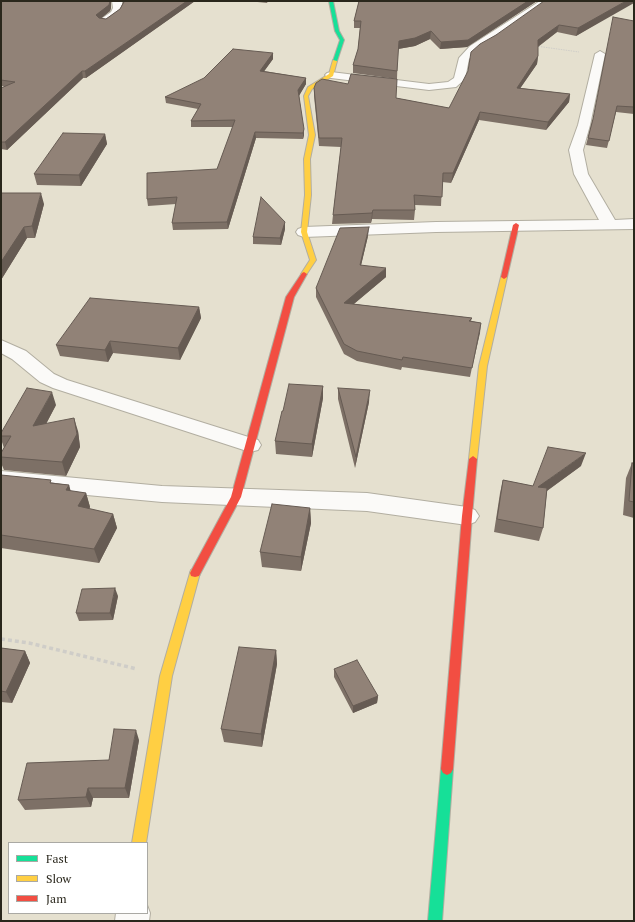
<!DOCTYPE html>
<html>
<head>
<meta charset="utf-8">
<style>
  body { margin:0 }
  #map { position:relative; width:635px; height:922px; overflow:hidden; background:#e5e0cf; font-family:"PT Serif",serif }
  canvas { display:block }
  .frame { position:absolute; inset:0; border:2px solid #2a271c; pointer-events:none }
  .legend { position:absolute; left:8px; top:842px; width:140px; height:72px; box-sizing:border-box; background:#fff; border:1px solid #aaa9a4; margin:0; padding:5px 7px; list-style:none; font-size:12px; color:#2a271c }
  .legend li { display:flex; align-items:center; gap:8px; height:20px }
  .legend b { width:20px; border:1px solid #aaa9a4 }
</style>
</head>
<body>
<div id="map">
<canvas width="635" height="922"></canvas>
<div class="frame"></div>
<ul class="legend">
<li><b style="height:5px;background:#16e098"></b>Fast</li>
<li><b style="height:5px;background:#ffcf43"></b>Slow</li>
<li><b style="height:5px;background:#f24e42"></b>Jam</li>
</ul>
</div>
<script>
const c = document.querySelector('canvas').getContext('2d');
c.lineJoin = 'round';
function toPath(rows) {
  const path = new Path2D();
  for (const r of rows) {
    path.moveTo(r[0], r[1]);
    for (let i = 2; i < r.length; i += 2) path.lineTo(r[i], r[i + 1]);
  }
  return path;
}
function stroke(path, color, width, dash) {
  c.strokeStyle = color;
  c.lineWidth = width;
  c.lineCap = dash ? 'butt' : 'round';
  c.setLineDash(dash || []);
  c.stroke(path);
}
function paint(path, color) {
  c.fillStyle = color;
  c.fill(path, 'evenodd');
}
const pathFar1 = toPath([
  [536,46,579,52]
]);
const path = toPath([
  [1,639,29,643,137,669]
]);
const street = toPath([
  [112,1,122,1,123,8,120,14,107,23,101,23,99,21,101,19,111,12,113,8,112,1],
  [540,1,551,1,494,41,478,50,469,59,465,79,456,87,429,90,331,78,327,77,325,75,327,73,331,72,429,84,448,82,454,78,459,58,470,46,540,1],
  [600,51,605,54,590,125,583,150,588,174,615,220,634,219,634,229,436,232,304,237,298,235,296,232,298,229,304,227,436,222,599,220,574,174,569,150,578,125,595,54,600,51],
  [1,340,26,351,54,374,67,380,258,440,261,445,258,450,250,452,53,388,40,382,12,359,1,353,1,340],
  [1,471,162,486,367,493,467,507,475,510,479,516,475,522,467,525,367,511,162,502,1,487,1,471],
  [147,905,150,913,149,921,115,921,116,913,147,913,147,905]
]);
const fast = toPath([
  [329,1,333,1,339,31,344,40,337,61,335,62,333,61,340,40,335,31,329,1],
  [447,763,451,765,453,769,442,921,428,921,441,769,443,765,447,763]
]);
const slow = toPath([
  [333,60,337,61,333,76,312,89,308,96,315,135,310,159,311,195,307,232,316,260,306,275,304,276,301,274,310,260,301,232,305,195,304,159,309,135,304,96,308,87,329,74,333,60],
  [504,275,507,277,487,366,477,459,473,462,469,459,479,366,501,277,504,275],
  [195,569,199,570,200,573,172,676,146,843,132,843,160,676,190,573,191,570,195,569]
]);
const jam = toPath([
  [516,223,519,225,507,277,504,279,501,277,513,225,516,223],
  [304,272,307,274,294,297,241,497,199,576,195,577,191,576,190,573,231,497,286,297,302,273,304,272],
  [473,456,477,459,472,516,453,769,451,773,447,775,443,773,441,769,462,516,469,459,473,456]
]);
const wall = toPath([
  [1,1,111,8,110,11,101,18,106,19,120,9,123,2,123,1,195,1,86,78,83,78,7,150,1,149,1,88,5,86,1,86],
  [248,1,268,1,267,3],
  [359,1,537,1,467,47,440,49,430,39,415,46,398,49,397,79,353,73,353,65,358,49,360,28,354,28,354,21],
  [634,1,576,36,557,32,538,47,538,56,537,64,520,88,570,94,569,102,546,130,479,120,451,183,442,182,441,206,415,205,415,210,414,220,372,219,371,223,332,224,333,215,341,147,319,146,314,96,314,88,396,98,449,108,496,35],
  [634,21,634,114,616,112,607,148,586,145,592,122],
  [273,53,273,59,264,71,306,78,306,84,299,95,304,135,303,139,256,138,228,229,173,230,172,223,176,204,148,206,147,199,217,169,233,127,191,127,191,121,198,109,166,103,165,97],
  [105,134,107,144,81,186,37,185,34,174],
  [1,193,44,204,35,238,27,238,1,280],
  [285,222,285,229,281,245,253,244,253,237],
  [368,236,361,265,386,277,354,304,472,318,471,321,481,323,470,377,402,367,401,370,357,361,344,354,316,297,316,288],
  [199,307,201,318,180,360,113,353,108,362,60,356,56,345],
  [323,386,323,398,312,457,276,454,275,441,283,411],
  [338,388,369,402,355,468,338,399],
  [56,405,46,424,78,431,80,447,66,476,4,470,1,463,1,453,4,448,1,439,1,433],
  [632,463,634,463,634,518,623,515,626,478],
  [581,466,547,491,543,528,539,541,494,532,500,493,503,480,533,486],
  [1,475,69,485,70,491,86,493,90,507,89,509,113,514,117,528,99,563,1,548],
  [310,508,311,523,301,571,262,567,260,552],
  [118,596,113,620,79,621,76,613],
  [1,648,25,651,30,663,12,703,1,702],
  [276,650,277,664,262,747,224,742,221,729],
  [334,669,378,696,377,703,353,713,334,677],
  [139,740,129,798,93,798,91,807,25,810,18,800,109,760]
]);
const shadedWall = toPath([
  [110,1,111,1,111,8,110,11,98,21,96,15],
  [187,1,195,1,86,78,85,71],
  [528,1,537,1,467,47,440,49,441,42],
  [626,1,634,1,634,3,576,36,578,28],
  [559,25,557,32,536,48,538,40],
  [431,31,430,39,415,46,398,49,399,41],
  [273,53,273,59,260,77,260,71],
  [538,56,537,64,515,96,517,88],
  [82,71,83,78,7,150,5,142],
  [306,78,306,84,299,96,298,90],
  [570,94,569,102,546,130,548,122],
  [480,112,479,120,451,183,453,173],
  [304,129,304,135,303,139,303,133],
  [255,132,256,138,228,229,227,222],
  [105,134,107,144,81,186,79,175],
  [41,193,44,204,35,238,32,226],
  [373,210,372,219,371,223,372,213],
  [285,222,285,229,281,245,280,238],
  [24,227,27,238,1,280,1,262],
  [369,227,368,236,359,274,360,265],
  [386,268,386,277,344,312,344,303],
  [199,307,201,318,180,360,178,348],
  [481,323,480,333,470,377,472,368],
  [110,341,113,353,108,362,105,350],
  [323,386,323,398,312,457,312,444],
  [370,390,369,402,355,468,356,457],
  [52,392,56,405,38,439,33,426],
  [74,418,78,431,80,447,66,476,62,462],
  [586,453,581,466,534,500,538,487],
  [69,485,73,499,66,490],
  [86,493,90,507,83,520,78,506],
  [310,508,311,523,301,571,301,557],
  [113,514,117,528,99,563,94,549],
  [115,588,118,596,113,620,110,613],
  [276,650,277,664,262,747,261,734],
  [25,651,30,663,12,703,6,692],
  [378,696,377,703,353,713,353,706],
  [136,730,139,740,129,798,125,788],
  [88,788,93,798,91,807,86,797]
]);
const building = toPath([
  [1,1,110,1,109,5,96,15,99,18,106,19,120,9,124,2,123,1,187,1,85,71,82,71,5,142,1,142,1,88,15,82,1,80,1,1],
  [359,1,528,1,468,40,441,42,431,31,415,38,399,41,397,71,353,65,358,49,361,21,354,21,359,1],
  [544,1,626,1,578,28,559,25,538,40,538,56,517,88,570,94,548,122,480,112,453,173,443,173,442,197,414,195,415,210,373,210,372,213,333,215,342,138,319,138,314,88,316,83,322,79,348,84,351,74,397,79,396,98,449,108,468,71,471,52,480,44,496,35,544,1],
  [613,17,634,21,634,107,617,106,609,141,588,138,593,119,613,17],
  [233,49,273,53,260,71,306,78,298,90,304,129,303,133,255,132,227,222,172,223,177,197,147,199,147,173,217,169,235,120,191,121,201,104,165,97,204,78,233,49],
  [63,133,105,134,79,175,34,174,63,133],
  [1,193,41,193,32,226,24,227,1,262,1,193],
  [261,197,285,222,280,238,253,237,261,197],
  [369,227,360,265,386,268,344,303,472,318,469,321,481,323,472,368,403,357,402,360,357,351,344,344,316,288,340,228,369,227],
  [90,298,199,307,178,348,110,341,105,350,56,345,90,298],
  [289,384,323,386,312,444,275,441,282,411,283,411,289,384],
  [27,388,52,392,33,426,74,418,77,434,62,462,1,457,1,453,11,436,1,436,1,433,27,388],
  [338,388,370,390,356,457,338,388],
  [548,447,586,453,538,487,547,488,543,528,497,519,503,480,533,486,548,447],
  [632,463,634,463,634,502,629,501,632,463],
  [1,475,51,480,50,483,69,485,66,490,86,493,78,506,113,514,94,549,1,535,1,475],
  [272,504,310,508,301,557,260,552,272,504],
  [115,588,110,613,76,613,82,589,115,588],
  [239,647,276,650,261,734,221,729,239,647],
  [1,648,25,651,6,692,1,691,1,648],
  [357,660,378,696,353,706,334,669,357,660],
  [114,729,136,730,125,788,88,788,86,797,18,800,27,763,109,760,114,729]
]);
stroke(street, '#b2aea1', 2);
stroke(fast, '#b2aea1', 2);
stroke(slow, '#b2aea1', 2);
stroke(jam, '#b2aea1', 2);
stroke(pathFar1, '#cfcdc8', 1, [1.5, 1]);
stroke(path, '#cfcdc8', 3.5, [4, 3]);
paint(street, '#fbfaf8');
paint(fast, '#16e098');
paint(slow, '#ffcf43');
paint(jam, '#f24e42');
paint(wall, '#7d7066');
paint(shadedWall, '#665b53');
paint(building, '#918277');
stroke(building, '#665b53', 1);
</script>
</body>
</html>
